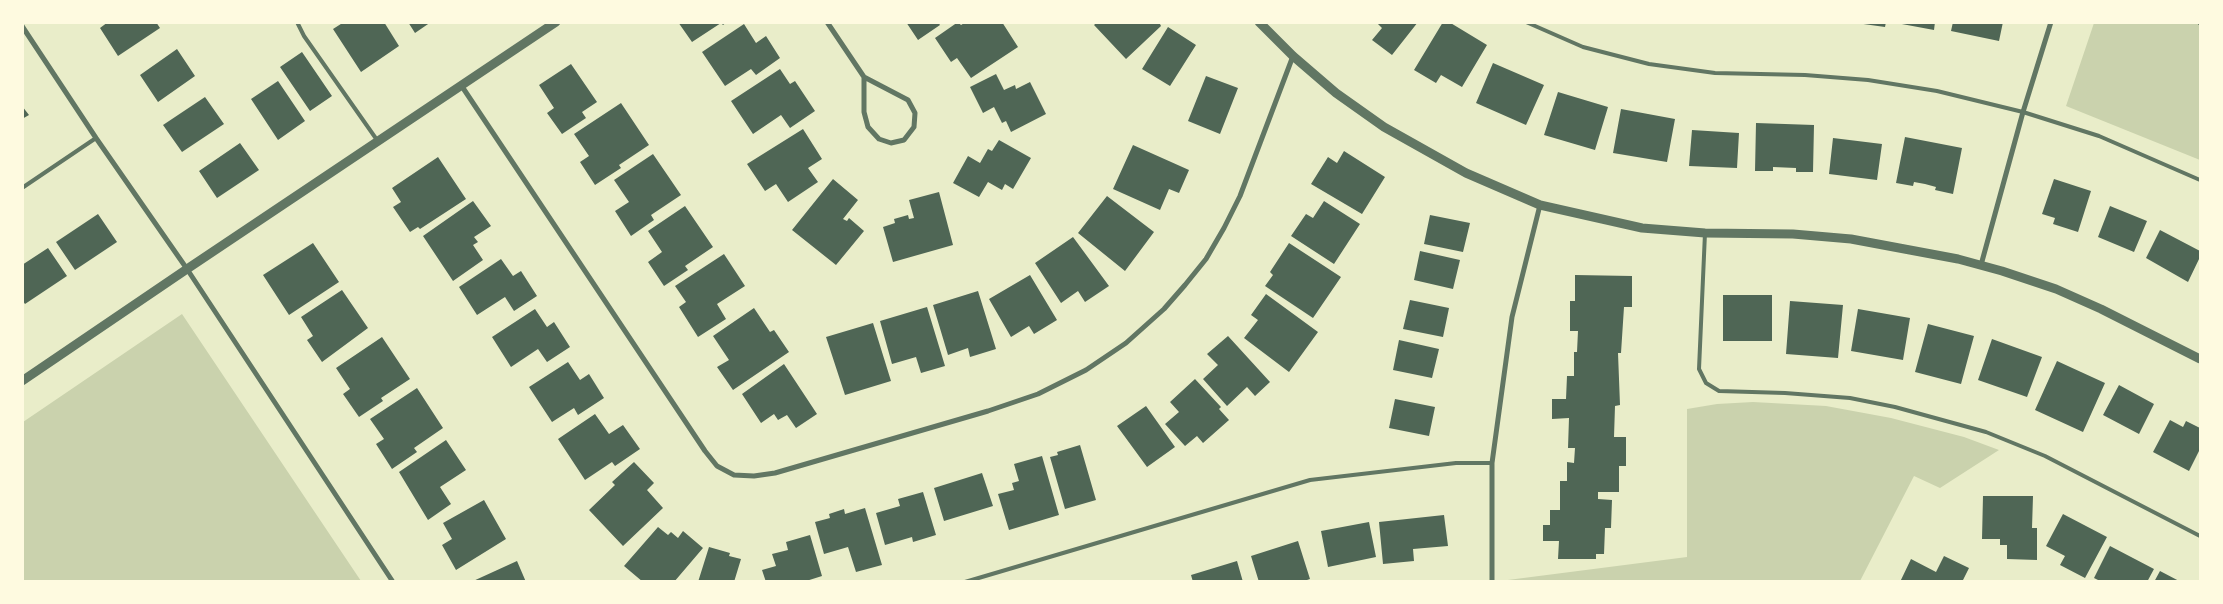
<!DOCTYPE html>
<html>
<head>
<meta charset="utf-8">
<style>
  body { margin:0 }
  #map { position:relative; width:2223px; height:604px; overflow:hidden; background:#e9edc9; font-family:Karla,sans-serif }
  canvas { display:block }
  .frame { position:absolute; inset:0; border:24px solid #fefae0; pointer-events:none }
</style>
</head>
<body>
<div id="map">
<canvas width="2223" height="604"></canvas>
<div class="frame"></div>
</div>
<script>
const c = document.querySelector('canvas').getContext('2d');
c.lineJoin = 'round';
function paint(path, color) {
  c.fillStyle = color;
  c.fill(path, 'evenodd');
}
function toPath(rows) {
  const path = new Path2D();
  for (const r of rows) {
    path.moveTo(r[0], r[1]);
    for (let i = 2; i < r.length; i += 2) path.lineTo(r[i], r[i + 1]);
  }
  return path;
}
function stroke(path, color, width, dash) {
  c.strokeStyle = color;
  c.lineWidth = width;
  c.lineCap = dash ? 'butt' : 'round';
  c.setLineDash(dash || []);
  c.stroke(path);
}
const green = toPath([
  [2094,23,2200,23,2200,160,2066,106],
  [182,314,314,511,361,581,23,581,23,422],
  [1753,402,1826,406,1891,418,1964,437,1999,450,1940,488,1914,476,1860,581,1500,581,1687,557,1687,409,1717,404]
]);
const building = toPath([
  [108,22,156,22,160,28,118,56,100,28],
  [344,22,384,22,399,46,361,72,333,29],
  [408,22,431,22,415,33],
  [678,22,727,22,723,25,721,23,692,42],
  [906,22,938,22,940,25,918,40],
  [958,22,961,25,966,22,1002,22,1018,47,971,78,957,58,951,62,935,38],
  [1097,22,1159,22,1161,26,1126,59,1094,25],
  [1376,22,1418,22,1392,55,1372,40,1382,28],
  [1443,22,1449,22,1487,45,1462,87,1441,75,1436,83,1414,70],
  [1849,22,1886,22,1885,27],
  [1891,22,1935,22,1934,30],
  [1953,22,2003,22,1999,41,1951,31],
  [744,24,756,43,766,36,780,58,756,75,751,69,725,86,702,52],
  [1168,27,1196,45,1170,86,1142,69],
  [177,49,195,76,158,102,140,75],
  [302,52,332,96,310,111,280,67],
  [1493,63,1544,85,1526,125,1476,103],
  [571,64,597,102,582,112,586,118,562,134,547,113,554,108,539,85],
  [780,69,790,84,795,81,815,111,790,128,781,115,753,134,731,101],
  [996,74,1004,90,1015,85,1016,89,1030,82,1046,114,1011,132,1006,121,1002,123,994,107,983,113,970,87],
  [1206,76,1238,88,1220,134,1188,121],
  [278,81,305,121,278,140,251,99],
  [1558,92,1608,107,1595,150,1544,135],
  [205,97,224,124,182,152,163,125],
  [621,103,649,145,619,165,621,168,595,185,580,162,589,156,574,134],
  [22,106,29,115,22,119],
  [1621,109,1675,119,1667,162,1613,153],
  [1756,123,1814,125,1813,172,1796,172,1796,168,1773,167,1773,171,1755,171],
  [803,129,822,159,808,168,818,182,788,202,776,184,765,191,747,164],
  [1692,130,1739,133,1737,168,1689,166],
  [1905,137,1962,148,1953,194,1935,190,1936,187,1925,184,1914,182,1913,186,1896,183],
  [1833,138,1882,144,1877,180,1829,174],
  [999,140,1031,158,1013,189,1005,184,1002,190,988,182,979,197,953,183,968,156,980,163,988,149,992,151],
  [240,143,259,170,217,198,199,171],
  [1133,145,1189,170,1179,193,1169,189,1160,210,1113,189],
  [1344,151,1385,177,1362,214,1311,184,1328,157,1337,163],
  [653,154,681,195,651,215,654,220,631,236,615,211,629,202,614,180],
  [438,157,466,199,420,229,418,227,410,232,393,207,401,202,392,188],
  [833,179,858,200,843,219,847,221,849,218,864,231,836,265,792,230],
  [2054,179,2091,191,2078,232,2053,224,2055,218,2042,214],
  [939,192,953,245,893,262,883,227,895,223,894,219,908,215,909,219,914,218,909,200],
  [1107,196,1154,232,1125,271,1078,233],
  [473,201,491,226,474,237,478,242,473,245,483,260,453,281,423,236],
  [1324,201,1360,224,1334,264,1291,236,1306,214,1313,218],
  [685,206,713,247,685,266,688,270,664,286,648,262,662,252,648,231],
  [2110,206,2147,221,2134,252,2098,237],
  [98,214,117,242,75,270,56,242],
  [1430,215,1470,223,1463,252,1424,244],
  [2160,230,2200,251,2200,257,2188,282,2146,258],
  [1073,237,1109,286,1085,302,1078,291,1061,303,1035,263],
  [313,243,339,282,289,315,263,275],
  [1289,243,1341,277,1313,318,1265,286,1273,275,1270,272],
  [48,248,67,276,25,304,22,300,22,265],
  [1420,251,1460,260,1453,289,1414,280],
  [724,254,745,286,717,304,726,319,698,337,679,307,686,302,675,286],
  [501,259,513,276,521,271,537,296,514,311,505,297,477,315,459,287],
  [1030,275,1057,320,1034,334,1029,326,1011,337,989,299],
  [1575,275,1632,276,1632,307,1624,307,1621,353,1618,353,1620,405,1615,406,1614,437,1626,437,1626,466,1619,466,1619,492,1598,492,1598,499,1612,500,1611,528,1605,528,1604,554,1596,554,1596,559,1558,559,1559,541,1543,541,1543,525,1550,525,1550,510,1560,510,1560,481,1567,481,1567,462,1574,463,1575,448,1568,448,1569,418,1552,419,1552,399,1566,399,1567,376,1574,376,1574,352,1577,352,1578,331,1570,331,1570,301,1575,301],
  [342,290,368,328,322,362,307,340,313,336,301,317],
  [978,291,996,349,970,357,968,348,948,355,933,305],
  [1266,294,1318,332,1289,372,1244,338,1258,320,1251,315],
  [1723,295,1772,295,1772,341,1723,341],
  [1410,300,1449,308,1443,337,1403,329],
  [1790,301,1843,305,1838,358,1786,354],
  [927,307,945,366,921,373,916,357,892,364,880,321],
  [754,308,770,332,774,330,789,352,733,390,717,367,729,360,713,336],
  [535,309,547,327,554,322,570,347,547,362,538,349,511,367,492,337],
  [1858,309,1910,318,1903,360,1851,351],
  [873,323,891,381,845,395,826,337],
  [1928,324,1974,336,1961,384,1915,372],
  [1228,336,1270,382,1255,396,1247,387,1227,406,1203,379,1218,365,1207,354],
  [382,337,410,379,381,398,383,401,359,417,343,394,350,389,336,368],
  [1992,339,2042,357,2027,397,1978,380],
  [1399,340,1439,349,1432,378,1393,370],
  [2057,361,2105,383,2083,432,2035,410],
  [568,362,580,380,589,374,604,398,578,415,574,408,552,422,529,387],
  [784,364,817,414,796,428,787,415,778,420,774,414,761,423,742,394],
  [1195,379,1221,407,1219,409,1229,420,1203,443,1197,436,1185,446,1165,424,1179,412,1170,402],
  [2119,385,2154,404,2139,434,2103,415],
  [417,388,443,428,414,448,417,452,392,469,376,444,384,439,370,419],
  [1395,399,1435,407,1429,436,1389,428],
  [1146,406,1175,447,1147,467,1117,426],
  [595,414,609,434,623,425,640,449,615,466,612,462,585,480,558,439],
  [2170,420,2183,427,2186,421,2200,428,2200,449,2189,471,2153,452],
  [446,440,466,470,440,487,451,504,428,520,399,472],
  [1080,445,1096,500,1065,509,1050,457,1058,455,1057,452],
  [1042,456,1059,515,1009,530,998,494,1014,490,1012,483,1019,481,1014,464],
  [634,462,654,483,647,490,663,508,623,546,589,510,615,485,612,482],
  [982,473,993,506,944,521,934,488],
  [923,492,936,535,913,542,912,537,885,545,876,513,900,506,898,499],
  [1983,496,2033,496,2032,528,2037,528,2037,560,2007,559,2007,545,2000,545,2000,539,1982,539],
  [484,500,506,539,456,570,442,545,452,539,443,523],
  [865,508,882,565,856,572,848,547,824,554,815,522,830,518,829,514,844,509,845,514],
  [2063,514,2107,537,2085,578,2060,565,2065,556,2046,546],
  [1444,515,1448,546,1413,549,1414,561,1383,564,1379,522],
  [1369,522,1376,557,1328,567,1321,531],
  [658,527,668,535,671,532,678,538,683,531,703,548,674,582,643,582,624,566],
  [810,535,822,576,803,582,766,582,762,570,776,566,772,554,788,550,786,542],
  [1298,541,1310,579,1301,582,1259,582,1251,556],
  [2110,546,2154,569,2147,582,2102,582,2094,578],
  [709,547,730,553,729,556,741,559,734,582,698,582],
  [1944,556,1969,568,1962,582,1900,582,1911,559,1936,572],
  [517,561,526,582,471,582],
  [1237,561,1243,582,1193,582,1191,575],
  [2160,571,2181,582,2154,582]
]);
const path = toPath([
  [2198,22,2200,24]
]);
const service = toPath([
  [297,22,304,36,377,140],
  [1526,22,1583,47,1649,64,1715,73,1805,75,1868,80,1937,91,2023,112,2099,136,2200,180],
  [22,188,96,138],
  [1705,233,1699,369,1706,383,1719,391,1785,393,1850,398,1895,407,1986,432,2045,456,2200,536],
  [965,582,1310,480,1456,463,1492,463]
]);
const minor = toPath([
  [827,22,864,77,908,100,915,113,914,127,904,140,891,143,879,139,868,127,864,112,864,77],
  [22,26,96,138,187,269,393,582],
  [461,85,705,451,717,466,734,475,754,476,775,473,988,411,1038,394,1086,370,1126,343,1164,309,1185,285,1206,259,1224,228,1240,196,1293,56],
  [1981,265,2023,112,2051,22],
  [1492,582,1492,463,1512,317,1540,205]
]);
const tertiary = toPath([
  [1259,22,1293,56,1336,93,1384,127,1466,173,1540,205,1642,228,1705,233,1793,234,1851,239,1958,259,2002,271,2056,289,2101,309,2200,359],
  [22,381,187,269,556,22]
]);
paint(green, '#cad2ad');
paint(building, '#4f6655');
stroke(path, '#344e41', 3);
stroke(service, '#617663', 4);
stroke(minor, '#617663', 5);
stroke(tertiary, '#617663', 9);
</script>
</body>
</html>
